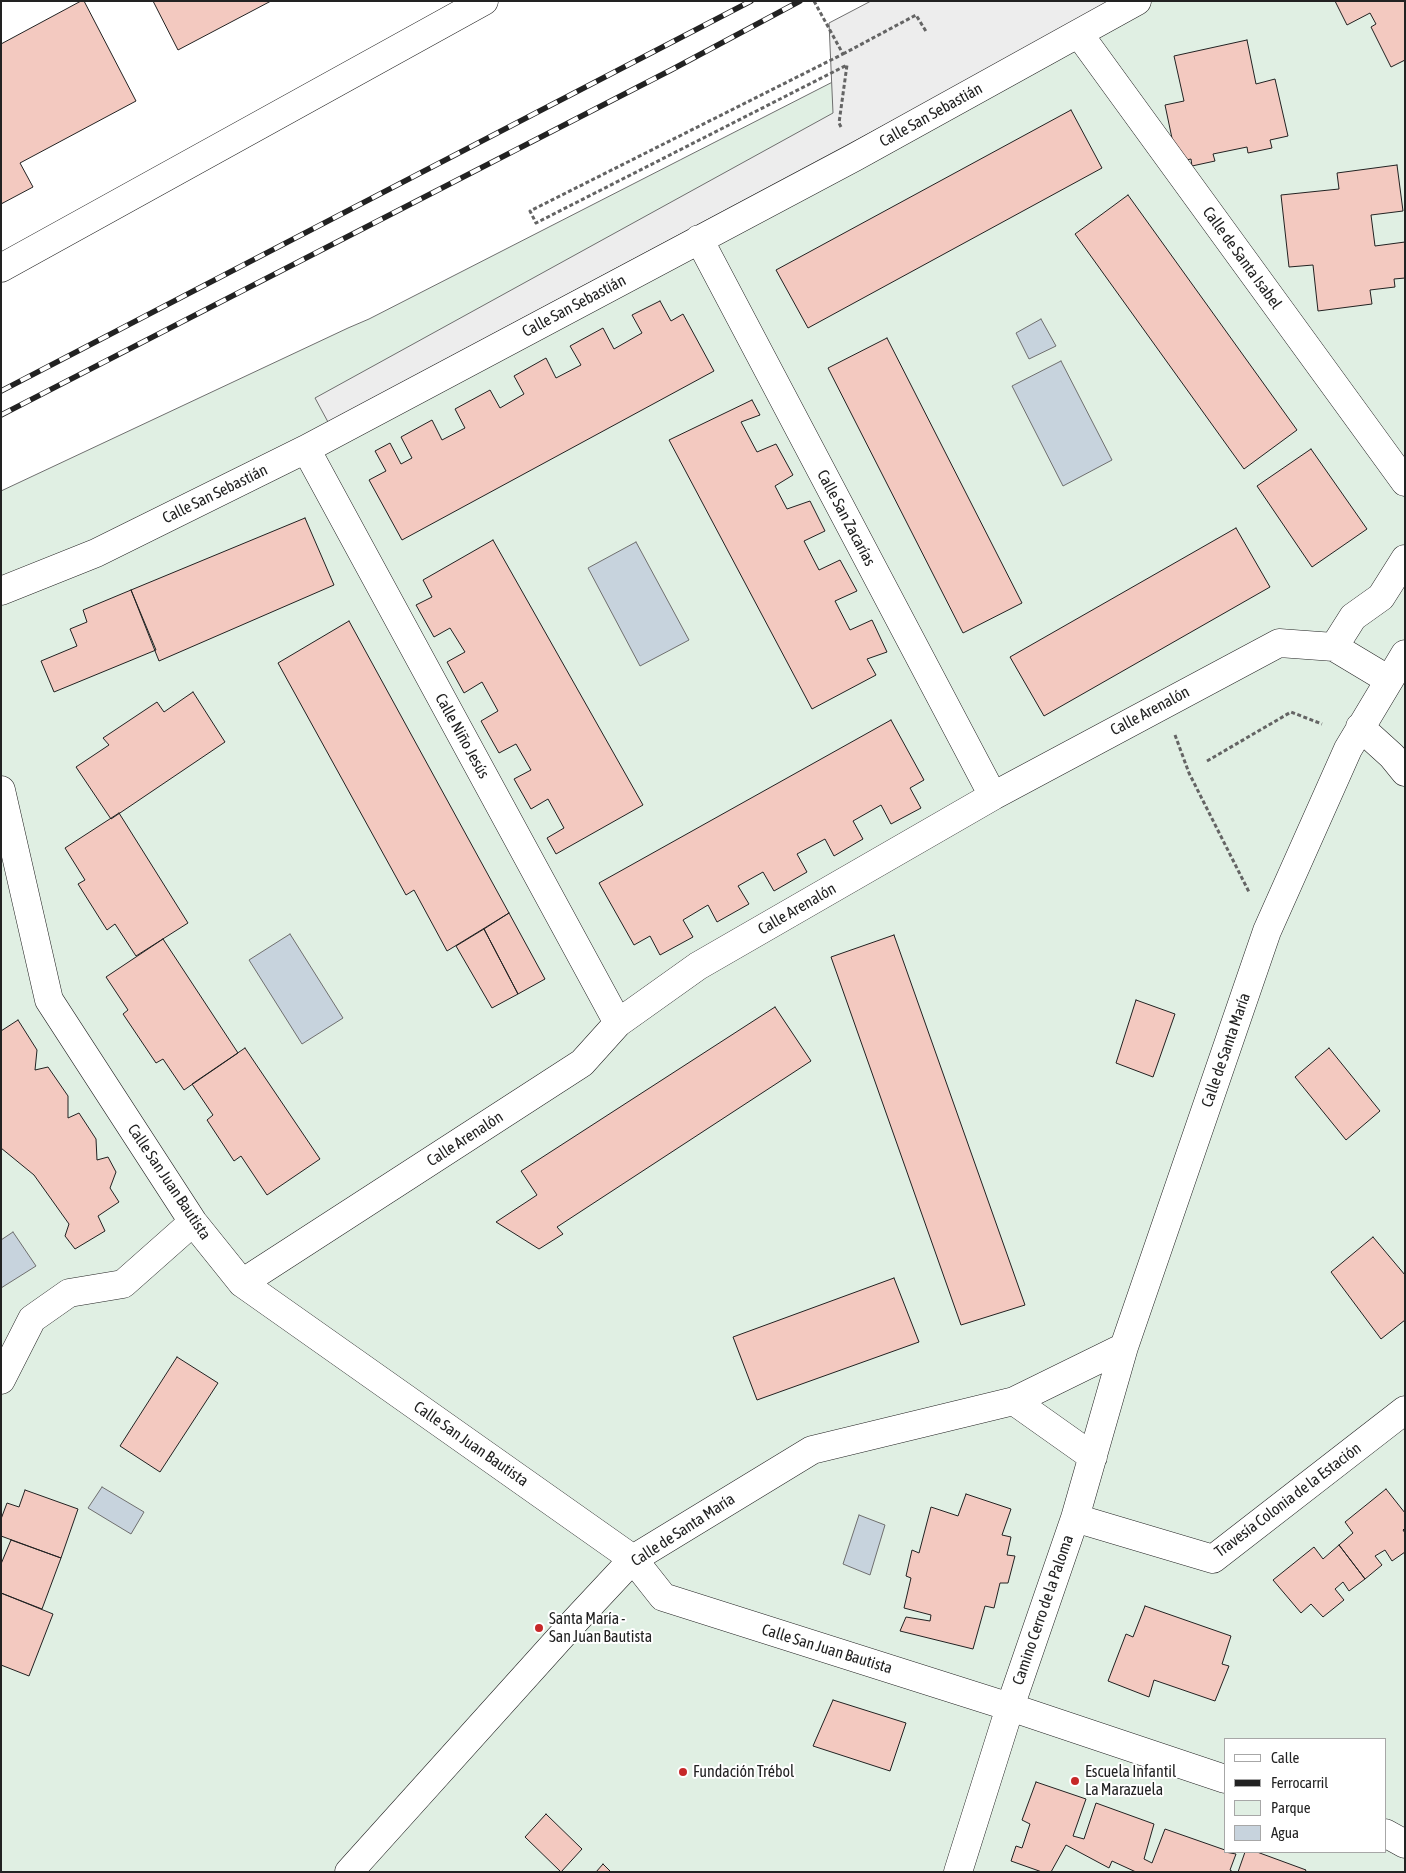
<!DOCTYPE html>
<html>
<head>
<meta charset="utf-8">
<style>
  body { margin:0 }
  #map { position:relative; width:1406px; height:1873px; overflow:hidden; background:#fff; font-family:"Asap Condensed",sans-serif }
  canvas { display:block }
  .frame { position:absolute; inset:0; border:2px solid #222; pointer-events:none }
  .legend { position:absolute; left:1224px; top:1738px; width:162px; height:115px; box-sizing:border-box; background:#fff; border:1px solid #a7a7a7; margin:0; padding:6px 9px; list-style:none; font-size:15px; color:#222 }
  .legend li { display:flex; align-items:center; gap:10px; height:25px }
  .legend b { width:25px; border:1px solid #a7a7a7 }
</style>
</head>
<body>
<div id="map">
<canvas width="1406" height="1873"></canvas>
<div class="frame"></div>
<ul class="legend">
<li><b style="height:6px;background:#fff"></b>Calle</li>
<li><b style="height:6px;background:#222"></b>Ferrocarril</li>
<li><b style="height:14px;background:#e0efe3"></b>Parque</li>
<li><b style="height:14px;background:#c7d3dd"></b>Agua</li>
</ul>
</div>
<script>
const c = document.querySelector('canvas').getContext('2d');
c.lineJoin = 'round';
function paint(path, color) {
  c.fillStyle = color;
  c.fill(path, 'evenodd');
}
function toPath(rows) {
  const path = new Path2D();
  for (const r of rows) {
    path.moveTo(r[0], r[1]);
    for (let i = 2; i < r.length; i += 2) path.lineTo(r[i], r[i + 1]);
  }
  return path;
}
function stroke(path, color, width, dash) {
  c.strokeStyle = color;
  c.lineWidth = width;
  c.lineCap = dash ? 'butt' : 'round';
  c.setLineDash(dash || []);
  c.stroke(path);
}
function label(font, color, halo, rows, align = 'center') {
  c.font = font + ' "Asap Condensed",sans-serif';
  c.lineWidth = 4;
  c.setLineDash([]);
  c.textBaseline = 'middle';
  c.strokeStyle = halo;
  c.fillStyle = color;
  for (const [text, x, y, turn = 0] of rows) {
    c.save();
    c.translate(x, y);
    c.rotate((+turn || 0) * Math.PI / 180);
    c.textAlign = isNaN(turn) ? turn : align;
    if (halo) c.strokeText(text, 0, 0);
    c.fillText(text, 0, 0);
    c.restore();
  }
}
const green = toPath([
  [991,1,1405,1,1405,1872,1,1872,1,491,348,328,369,319,991,1],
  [1225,1739,1385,1739,1385,1852,1225,1852,1225,1739]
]);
const parking = toPath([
  [871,1,1117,1,328,422,315,398,833,113,829,23,871,1]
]);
const water = toPath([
  [1041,319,1056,346,1029,359,1016,333,1041,319],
  [1061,361,1112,460,1063,486,1012,386,1061,361],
  [636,542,689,640,640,666,588,568,636,542],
  [290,934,343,1018,302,1044,249,960,290,934],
  [13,1232,36,1266,1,1288,1,1240,13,1232],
  [102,1487,144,1512,131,1534,88,1508,102,1487],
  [859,1515,885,1525,870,1575,843,1564,859,1515]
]);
const building = toPath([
  [81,1,84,1,136,101,20,163,33,187,1,204,1,44,81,1],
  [153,1,271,1,178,50,153,1],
  [1335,1,1405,1,1405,60,1391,67,1371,27,1376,24,1370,13,1347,25,1335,1],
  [1247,40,1256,84,1275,79,1288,136,1270,140,1272,148,1248,153,1247,147,1213,154,1215,161,1192,166,1191,159,1177,162,1165,105,1184,101,1174,56,1247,40],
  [1071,110,1102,168,808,328,776,270,1071,110],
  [1397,165,1403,211,1371,215,1375,246,1405,242,1405,278,1394,279,1395,287,1370,290,1372,304,1318,311,1313,265,1289,267,1281,195,1339,189,1337,173,1397,165],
  [1128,195,1297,430,1244,469,1075,234,1128,195],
  [660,301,671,321,683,314,714,371,402,540,369,480,386,471,375,451,390,443,401,464,412,458,401,437,432,420,442,440,465,428,455,409,490,390,500,408,524,394,514,376,546,358,556,378,581,365,570,346,603,328,614,349,642,333,632,315,660,301],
  [887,338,1022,603,963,633,828,368,887,338],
  [752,400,760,415,741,422,757,452,776,444,793,475,775,486,787,509,810,501,825,531,804,541,819,570,840,560,857,591,835,601,850,630,872,620,887,652,867,659,876,675,812,709,669,440,752,400],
  [1311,449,1367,529,1312,567,1257,486,1311,449],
  [305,518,334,585,159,661,131,590,305,518],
  [1236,528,1270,587,1044,716,1010,657,1236,528],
  [493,540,643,805,556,854,547,838,564,828,548,799,531,809,514,779,531,770,516,744,499,753,481,721,498,711,482,682,464,693,447,662,465,652,450,628,434,637,416,605,432,597,423,580,493,540],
  [131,590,156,650,54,692,41,661,77,646,70,629,87,622,83,610,131,590],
  [349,621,509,913,447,951,414,890,406,895,278,663,349,621],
  [193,692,225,742,111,819,76,767,109,745,103,738,157,702,164,712,193,692],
  [891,720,924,780,910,788,921,808,891,824,881,805,853,821,863,839,834,856,825,839,797,854,807,872,774,891,763,872,738,886,749,904,717,922,708,905,683,920,693,937,660,955,650,936,634,945,599,883,891,720],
  [119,813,188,923,136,956,115,924,107,930,78,884,85,880,65,848,119,813],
  [509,913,545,979,518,994,484,929,509,913],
  [484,929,518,994,492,1008,456,946,484,929],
  [894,935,1025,1305,961,1325,831,957,894,935],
  [163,939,238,1053,184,1090,163,1059,156,1063,123,1014,128,1010,106,977,163,939],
  [1136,1000,1175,1014,1153,1077,1116,1063,1136,1000],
  [775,1007,811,1061,557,1227,563,1234,539,1249,496,1222,537,1195,521,1171,775,1007],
  [18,1020,37,1050,35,1070,48,1067,68,1096,68,1118,79,1113,96,1139,97,1160,108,1157,116,1172,110,1188,119,1202,98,1216,105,1231,75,1249,65,1236,69,1224,34,1175,1,1148,1,1031,18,1020],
  [245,1048,320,1159,267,1195,241,1156,234,1161,207,1120,213,1115,192,1084,245,1048],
  [1329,1048,1380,1111,1346,1140,1295,1077,1329,1048],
  [1373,1237,1405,1275,1405,1320,1381,1339,1331,1272,1373,1237],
  [894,1278,919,1342,757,1400,733,1337,894,1278],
  [177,1357,218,1383,160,1472,120,1446,177,1357],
  [1386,1489,1405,1513,1405,1528,1403,1530,1405,1533,1405,1552,1392,1561,1385,1550,1375,1556,1382,1565,1365,1579,1339,1545,1353,1533,1345,1522,1386,1489],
  [25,1490,78,1509,61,1558,1,1536,1,1519,7,1503,19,1507,25,1490],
  [966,1494,1011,1509,1002,1535,1011,1537,1007,1555,1015,1556,1008,1583,1000,1583,994,1608,985,1606,973,1649,900,1631,906,1617,930,1621,931,1615,904,1608,911,1578,906,1576,912,1550,919,1553,931,1507,958,1516,966,1494],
  [11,1540,61,1558,42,1609,1,1593,1,1564,11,1540],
  [1339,1545,1365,1579,1349,1591,1343,1582,1335,1589,1344,1600,1323,1617,1311,1604,1301,1613,1273,1580,1314,1547,1323,1559,1339,1545],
  [1,1593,53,1614,29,1676,1,1665,1,1593],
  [1145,1606,1231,1636,1222,1664,1229,1666,1215,1701,1154,1680,1149,1697,1108,1681,1126,1634,1133,1637,1145,1606],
  [833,1700,906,1723,890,1771,813,1746,833,1700],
  [1036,1782,1086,1799,1073,1836,1084,1839,1096,1803,1154,1824,1144,1859,1152,1863,1165,1829,1225,1850,1225,1852,1236,1854,1230,1870,1233,1872,1136,1872,1112,1861,1109,1868,1066,1845,1051,1872,1042,1872,1011,1861,1016,1846,1022,1848,1030,1824,1022,1820,1036,1782],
  [546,1814,582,1849,561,1872,525,1837,546,1814],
  [1245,1852,1257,1852,1306,1870,1305,1872,1238,1872,1245,1852],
  [603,1864,611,1872,596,1872,603,1864]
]);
const path = toPath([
  [814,1,843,54,530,211,536,223,847,65],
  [843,54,916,15,927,33],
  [841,127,839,123,847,65],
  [1175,735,1189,773,1249,892],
  [1207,761,1291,712,1322,724]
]);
const minor = toPath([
  [1079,34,1405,482],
  [699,239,993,796],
  [1,268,484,1],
  [306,449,618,1023],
  [1,591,96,553,306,449,855,157,1137,1],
  [1334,647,1353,617,1381,597,1405,559],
  [1360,727,1392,756,1405,772],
  [1,790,49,1000,193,1222,242,1283,633,1559,663,1597,1010,1707,1225,1779],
  [242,1283,582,1063,618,1023,698,966,993,796,1279,643,1334,647,1389,680],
  [1,1380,32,1319,69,1293,123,1284,193,1222],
  [1014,1401,1093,1457],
  [1075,1518,1213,1559,1405,1410],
  [1385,1833,1405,1844],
  [349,1872,576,1620,633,1559,812,1450,1014,1401,1124,1347,1267,931,1348,749,1405,654],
  [958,1872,1010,1707,1075,1518,1124,1347]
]);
const rail = toPath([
  [1,391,751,1],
  [1,415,671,70,800,1]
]);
const markers = [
  [539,1628,5,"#c62828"],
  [683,1772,5,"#c62828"],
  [1075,1781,5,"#c62828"]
];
const streetNames = [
  ["Calle San Sebastián",931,115,-29],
  ["Calle de Santa Isabel",1242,258,54],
  ["Calle San Sebastián",574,306,-28],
  ["Calle San Sebastián",215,494,-26],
  ["Calle San Zacarías",846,518,62],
  ["Calle Arenalón",1150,711,-28],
  ["Calle Niño Jesús",462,736,61],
  ["Calle Arenalón",797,909,-30],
  ["Calle de Santa María",1226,1050,-71],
  ["Calle Arenalón",465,1139,-33],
  ["Calle San Juan Bautista",169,1182,56],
  ["Calle San Juan Bautista",471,1444,35],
  ["Travesía Colonia de la Estación",1288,1500,-37],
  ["Calle de Santa María",683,1530,-33],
  ["Camino Cerro de la Paloma",1043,1610,-71],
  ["Calle San Juan Bautista",827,1649,17]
];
const poiNames = [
  ["Santa María -",549,1619],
  ["San Juan Bautista",549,1637],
  ["Fundación Trébol",693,1772],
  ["Escuela Infantil",1085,1772],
  ["La Marazuela",1085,1790]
];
paint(green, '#e0efe3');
stroke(green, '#6f6f6f', 1);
paint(parking, '#ededed');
stroke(parking, '#6f6f6f', 1);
paint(water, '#c7d3dd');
stroke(water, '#6f6f6f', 1);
paint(building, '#f3c9c0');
stroke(building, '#222', 1);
stroke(minor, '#222', 29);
stroke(path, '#646464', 3, [4, 2.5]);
stroke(minor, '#fff', 28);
stroke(rail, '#222', 5.5);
stroke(rail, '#fff', 4, [11]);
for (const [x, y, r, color] of markers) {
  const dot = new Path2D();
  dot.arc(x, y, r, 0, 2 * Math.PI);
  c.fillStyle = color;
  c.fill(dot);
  stroke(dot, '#fff', 2);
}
label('16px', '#222', '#fff', streetNames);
label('16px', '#222', '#fff', poiNames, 'left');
</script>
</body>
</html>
